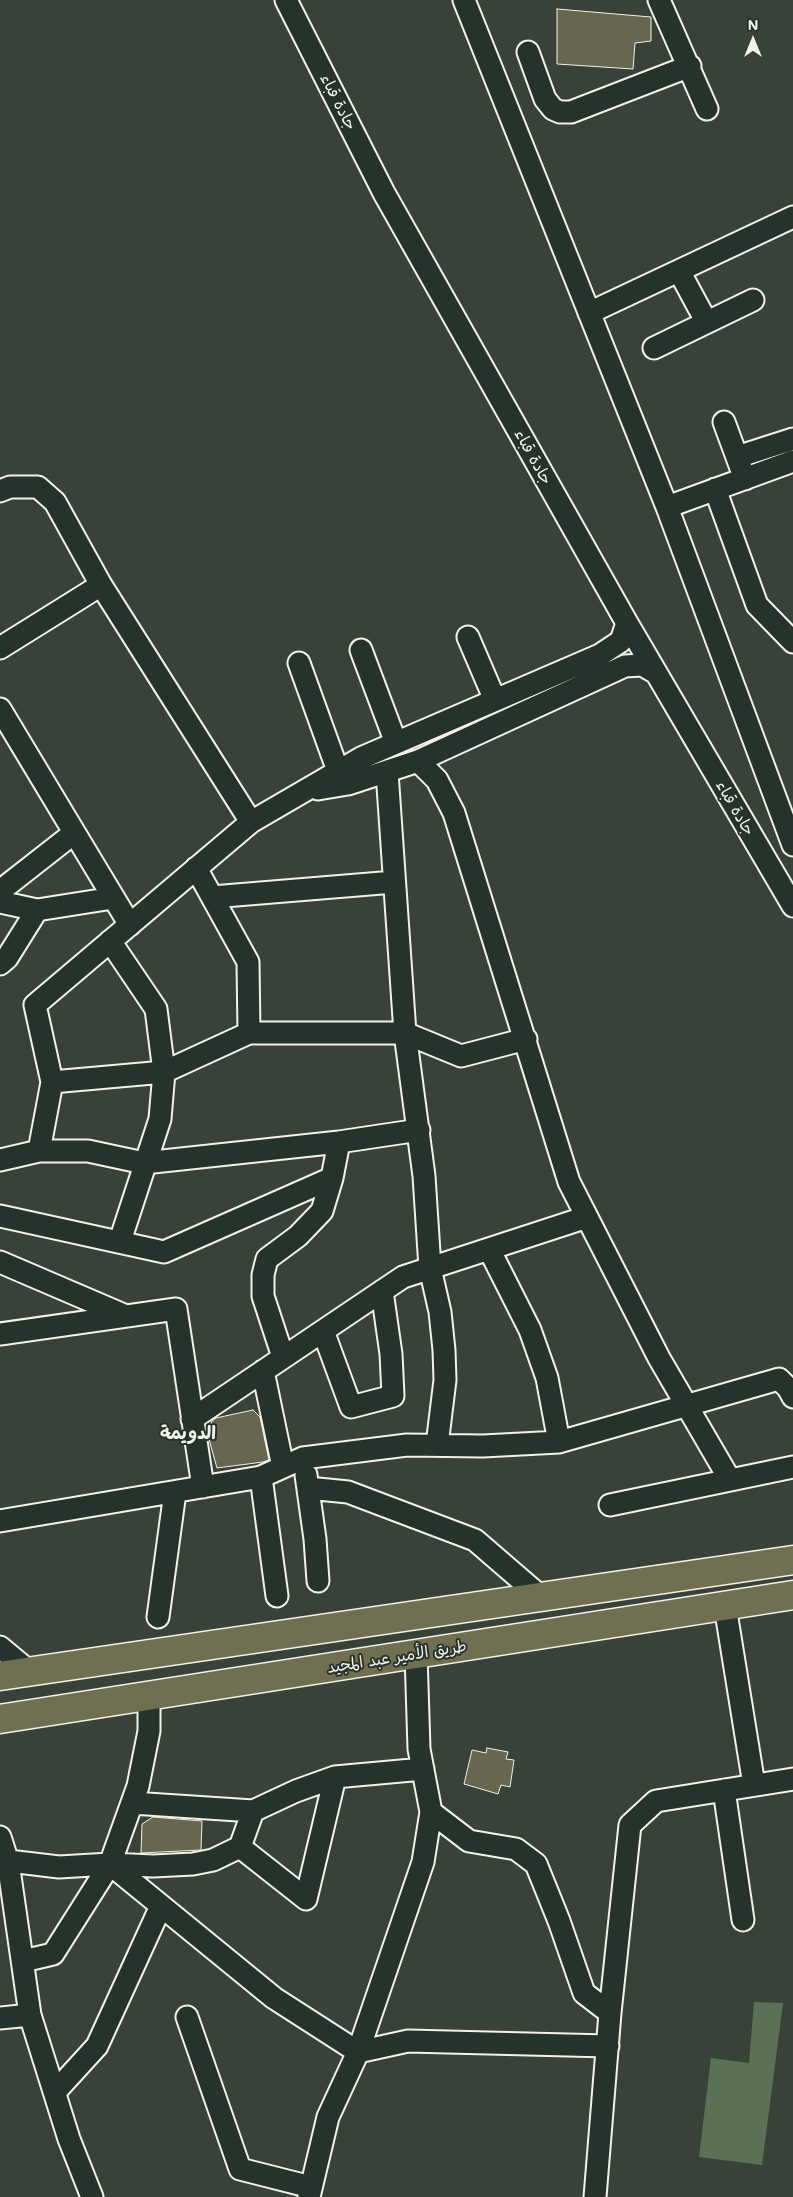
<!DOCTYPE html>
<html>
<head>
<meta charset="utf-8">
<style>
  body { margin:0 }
  #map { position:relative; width:793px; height:2197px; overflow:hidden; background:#394238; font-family:Mali,sans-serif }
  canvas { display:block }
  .north { position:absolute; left:728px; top:15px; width:50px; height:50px; -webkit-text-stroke:4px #26332d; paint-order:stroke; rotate:0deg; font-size:14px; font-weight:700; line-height:20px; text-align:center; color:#f4f1e8 }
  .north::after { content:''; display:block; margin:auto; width:18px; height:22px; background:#f4f1e8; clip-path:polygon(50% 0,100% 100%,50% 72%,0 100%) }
</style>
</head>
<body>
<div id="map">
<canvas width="793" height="2197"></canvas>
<div class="north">N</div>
</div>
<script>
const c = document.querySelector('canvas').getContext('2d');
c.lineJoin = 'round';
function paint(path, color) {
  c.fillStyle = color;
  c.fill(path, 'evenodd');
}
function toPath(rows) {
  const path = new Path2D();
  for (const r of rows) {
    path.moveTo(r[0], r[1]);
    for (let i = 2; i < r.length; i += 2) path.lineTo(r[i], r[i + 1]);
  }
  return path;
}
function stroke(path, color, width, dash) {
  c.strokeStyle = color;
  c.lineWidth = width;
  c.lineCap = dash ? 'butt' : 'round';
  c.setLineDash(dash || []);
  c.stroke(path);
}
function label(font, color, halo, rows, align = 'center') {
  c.font = font + ' Mali,"Playpen Sans Arabic",sans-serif';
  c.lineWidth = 4;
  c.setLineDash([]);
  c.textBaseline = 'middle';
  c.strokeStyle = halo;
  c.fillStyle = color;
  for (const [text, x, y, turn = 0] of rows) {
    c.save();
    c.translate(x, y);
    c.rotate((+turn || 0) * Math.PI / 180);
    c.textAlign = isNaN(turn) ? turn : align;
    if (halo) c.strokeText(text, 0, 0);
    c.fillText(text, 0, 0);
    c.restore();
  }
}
const green = toPath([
  [754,2002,783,2003,762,2165,699,2157,711,2058,749,2063]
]);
const building = toPath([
  [557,9,651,17,651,41,635,43,633,69,557,64,557,9],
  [253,1410,260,1417,269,1460,263,1462,217,1468,207,1432,212,1421,216,1418,253,1410],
  [487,1748,508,1752,506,1759,514,1760,510,1787,501,1785,498,1794,464,1784,472,1750,486,1753,487,1748],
  [153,1817,202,1821,201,1850,141,1853,142,1824,153,1817]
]);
const minor = toPath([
  [286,0,384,193,627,623,793,906],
  [464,0,667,507,793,845],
  [659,0,707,109],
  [528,52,545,99,553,109,560,112,571,112,690,66],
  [679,271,706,321],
  [589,313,793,217],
  [654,348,753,300],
  [724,422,745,479],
  [737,457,793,439],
  [715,489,757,605,793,642],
  [0,491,10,487,38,487,55,502,101,585,251,822],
  [667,507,793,461],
  [468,637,495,700],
  [0,648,101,585],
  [361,650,396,743],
  [299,663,338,771],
  [0,709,130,925],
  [418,761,437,780,454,813,569,1182,659,1358,730,1480],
  [387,772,405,1033,424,1176,430,1268,440,1312,444,1350,445,1380,437,1445],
  [318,789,348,784,418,761,625,666,642,665,656,673],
  [196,868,248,962,249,1033],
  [0,891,74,833],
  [212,897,394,882],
  [0,902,37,910,113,898],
  [110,941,156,1009,164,1072,160,1119,120,1241],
  [0,964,7,958,37,910],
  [52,1082,164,1072,249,1033,405,1033,461,1056,526,1039],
  [39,1151,52,1082,35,1005,251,822,361,758,600,655,621,641,627,623],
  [0,1160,39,1151,88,1151,144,1163,339,1142,419,1130],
  [0,1216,164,1252,332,1178,339,1142],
  [489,1249,530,1330,547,1378,559,1442],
  [0,1262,126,1316],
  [323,1331,351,1407,393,1396,391,1354,382,1291],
  [0,1334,176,1309,203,1487],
  [283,1357,263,1296,263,1275,267,1259,298,1236,322,1211,332,1178],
  [263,1371,283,1467],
  [192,1419,403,1277,587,1217],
  [306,1475,315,1539,318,1581],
  [261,1477,277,1596],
  [308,1488,348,1492,475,1540,541,1597],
  [610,1505,793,1467],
  [0,1521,261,1477,303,1458,407,1445,483,1446,559,1442,779,1379,788,1388,793,1397],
  [725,1606,754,1785],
  [158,1617,175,1492],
  [0,1647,30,1672],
  [724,1790,743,1920],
  [132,1803,253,1811,296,1791,335,1777,423,1769],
  [253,1811,240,1847,306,1899,335,1777],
  [431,1812,469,1841,516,1849,536,1864,559,1921,584,1993,610,2013],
  [0,1837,8,1862,30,2015,69,2139,92,2197],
  [0,1860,59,1867,110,1864,153,1866,193,1864,213,1860,240,1847],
  [110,1864,274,1998,358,2052,408,2041,608,2046],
  [23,1961,53,1954,110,1864,138,1786,149,1731,149,1696],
  [187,2017,240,2169,311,2187],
  [0,2018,30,2015],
  [55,2092,97,2046,161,1906],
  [309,2197,328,2117,358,2052,423,1862,431,1812,419,1749,416,1654],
  [595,2197,610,2013,630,1825,656,1801,793,1779]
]);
const major = toPath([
  [0,1676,793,1560],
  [0,1719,793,1595]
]);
const streetNames = [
  ["جادة قباء",338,102,63],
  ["جادة قباء",533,457,61],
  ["جادة قباء",735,808,60],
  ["طريق الأمير عبد المجيد",397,1657,-9]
];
const neighbourhoodNames = [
  ["الدويمة",188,1433]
];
paint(green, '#5b7155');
paint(building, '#666651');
stroke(building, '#f4f1e8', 1);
stroke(minor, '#f4f1e8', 25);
stroke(major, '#f4f1e8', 31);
stroke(minor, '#26332d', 21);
stroke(major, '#716f52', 28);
label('16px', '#f4f1e8', '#26332d', streetNames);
label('bold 18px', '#f4f1e8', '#26332d', neighbourhoodNames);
</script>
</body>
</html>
